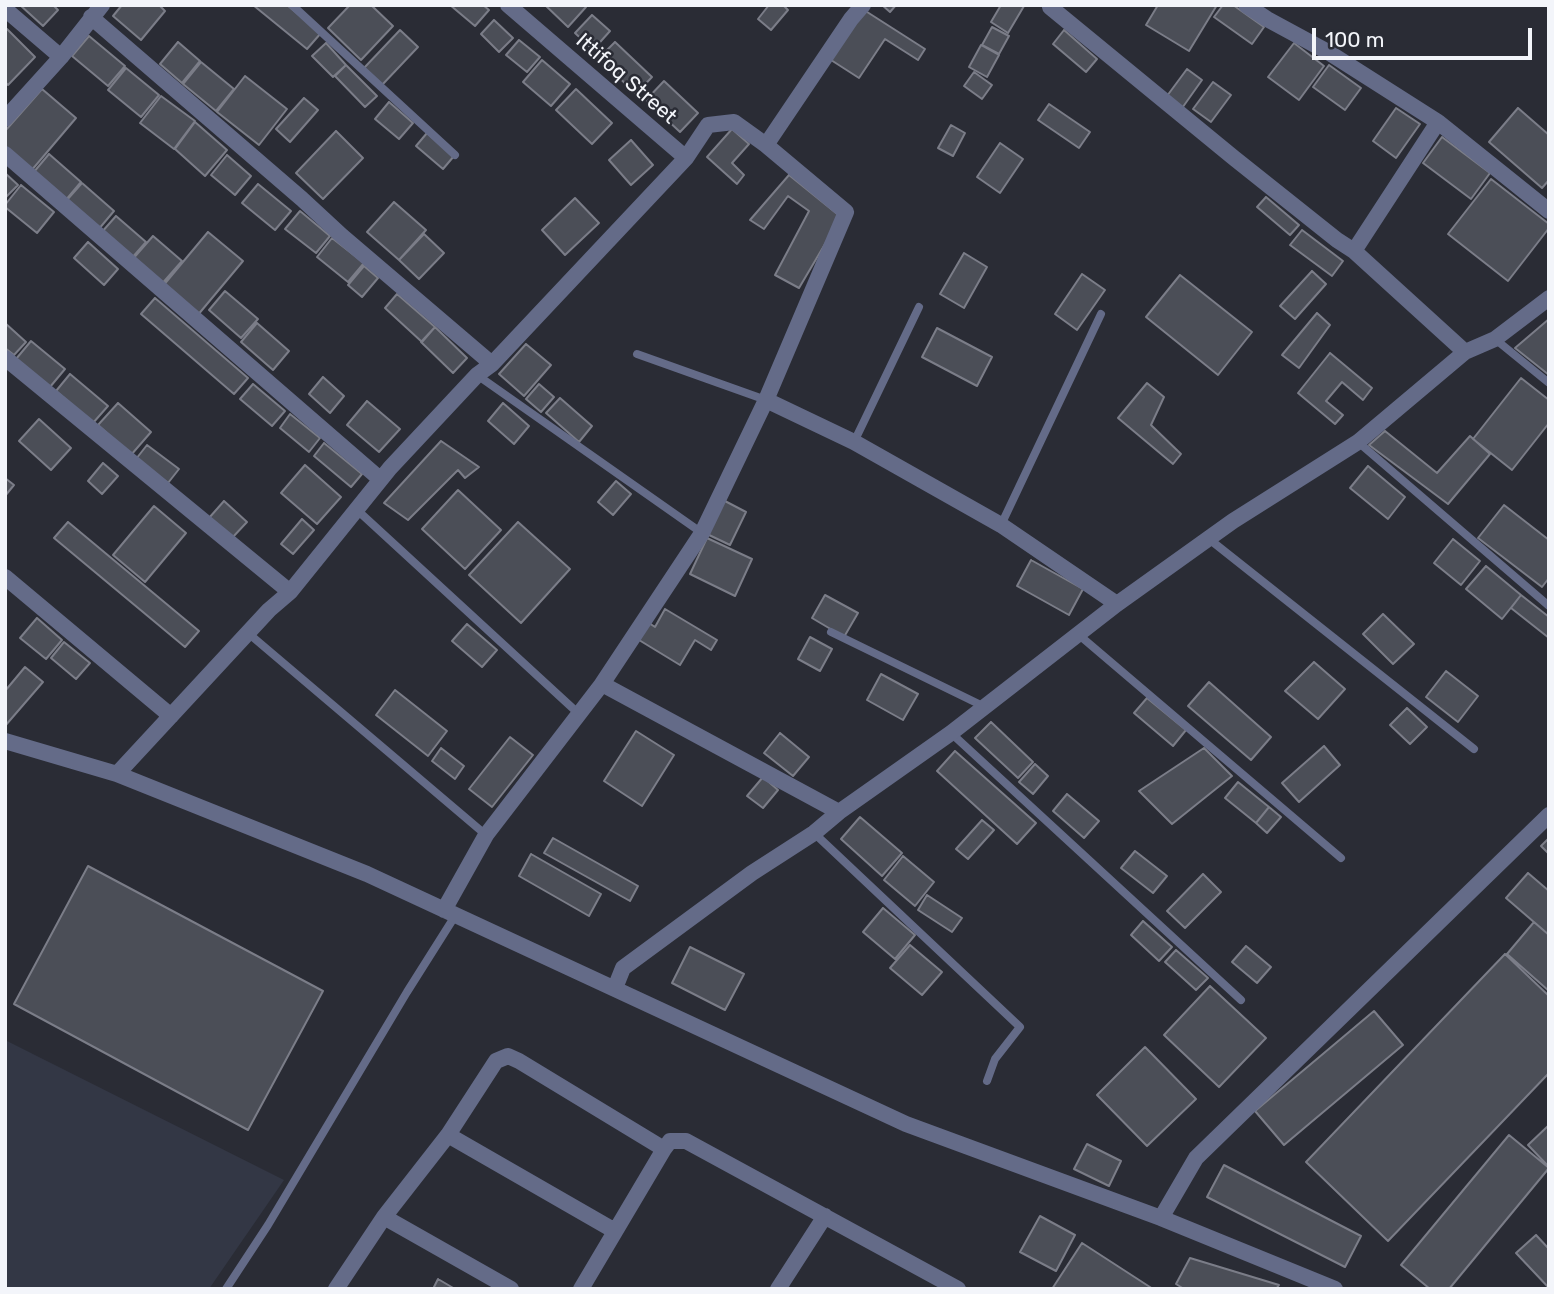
<!DOCTYPE html>
<html>
<head>
<meta charset="utf-8">
<style>
  body { margin:0 }
  #map { position:relative; width:1554px; height:1294px; overflow:hidden; background:#2a2c35; font-family:Rubik,sans-serif }
  canvas { display:block }
  .frame { position:absolute; inset:0; border:7px solid #f3f5fa; pointer-events:none }
  .scale { position:absolute; left:1312px; top:28px; width:220px; height:32px; box-sizing:border-box; border:4px solid #f3f5fa; border-top:0; padding-left:9px; font-size:21px; line-height:24px; white-space:nowrap; color:#f3f5fa; -webkit-text-stroke:5px #2a2c35; paint-order:stroke }
</style>
</head>
<body>
<div id="map">
<canvas width="1554" height="1294"></canvas>
<div class="frame"></div>
<div class="scale">100 m</div>
</div>
<script>
const c = document.querySelector('canvas').getContext('2d');
c.lineJoin = 'round';
function paint(path, color) {
  c.fillStyle = color;
  c.fill(path, 'evenodd');
}
function toPath(rows) {
  const path = new Path2D();
  for (const r of rows) {
    path.moveTo(r[0], r[1]);
    for (let i = 2; i < r.length; i += 2) path.lineTo(r[i], r[i + 1]);
  }
  return path;
}
function stroke(path, color, width, dash) {
  c.strokeStyle = color;
  c.lineWidth = width;
  c.lineCap = dash ? 'butt' : 'round';
  c.setLineDash(dash || []);
  c.stroke(path);
}
function label(font, color, halo, rows, align = 'center') {
  c.font = font + ' Rubik,sans-serif';
  c.lineWidth = 5;
  c.setLineDash([]);
  c.textBaseline = 'middle';
  c.strokeStyle = halo;
  c.fillStyle = color;
  for (const [text, x, y, turn = 0] of rows) {
    c.save();
    c.translate(x, y);
    c.rotate((+turn || 0) * Math.PI / 180);
    c.textAlign = isNaN(turn) ? turn : align;
    if (halo) c.strokeText(text, 0, 0);
    c.fillText(text, 0, 0);
    c.restore();
  }
}
const built = toPath([
  [5,1040,284,1180,209,1289,5,1289]
]);
const building = toPath([
  [20,5,53,5,58,10,43,26,20,5],
  [122,5,159,5,165,11,141,40,113,16,122,5],
  [253,5,287,5,321,33,307,49,253,5],
  [350,5,371,5,393,26,361,60,328,28,350,5],
  [450,5,483,5,489,10,475,26,450,5],
  [545,5,584,5,586,7,568,27,545,5],
  [769,5,783,5,788,10,771,30,758,19,769,5],
  [882,5,896,5,890,12,882,5],
  [1001,5,1024,6,1008,33,991,22,1001,5],
  [1158,5,1217,5,1189,51,1146,25,1158,5],
  [1223,5,1233,5,1264,27,1252,44,1214,17,1223,5],
  [864,10,925,49,918,60,885,39,859,78,831,60,864,10],
  [592,15,610,31,593,50,575,33,592,15],
  [494,20,513,38,499,52,481,34,494,20],
  [992,27,1009,36,999,54,982,45,992,27],
  [7,29,35,57,8,85,5,82,5,31,7,29],
  [400,30,418,47,382,85,364,68,400,30],
  [1064,30,1097,59,1086,72,1053,44,1064,30],
  [89,36,125,66,108,86,72,56,89,36],
  [519,40,540,57,527,72,506,55,519,40],
  [178,42,200,61,182,83,160,64,178,42],
  [615,42,652,77,636,94,599,58,615,42],
  [326,43,346,65,333,77,312,56,326,43],
  [1294,43,1324,66,1299,100,1268,77,1294,43],
  [981,45,999,55,987,77,969,67,981,45],
  [542,60,570,84,551,106,523,82,542,60],
  [201,62,234,89,216,111,183,84,201,62],
  [346,65,377,96,365,107,335,76,346,65],
  [1329,65,1361,88,1345,110,1313,87,1329,65],
  [126,68,159,95,141,117,108,90,126,68],
  [1187,69,1202,80,1180,111,1164,100,1187,69],
  [974,72,992,85,982,99,964,86,974,72],
  [245,76,287,109,259,145,217,112,245,76],
  [664,81,698,113,680,132,646,100,664,81],
  [1213,82,1231,95,1211,122,1193,109,1213,82],
  [42,89,76,118,31,171,5,149,5,131,42,89],
  [576,89,612,123,592,144,556,110,576,89],
  [161,96,195,121,174,149,140,123,161,96],
  [304,98,318,110,290,142,276,129,304,98],
  [389,102,413,123,399,139,375,119,389,102],
  [1049,104,1090,132,1079,148,1038,120,1049,104],
  [1396,108,1420,124,1396,158,1373,141,1396,108],
  [1518,108,1549,135,1549,180,1542,188,1489,142,1518,108],
  [195,122,227,150,205,176,175,149,195,122],
  [951,125,965,133,953,156,938,148,951,125],
  [732,129,749,144,732,163,744,175,737,184,707,157,732,129],
  [336,131,363,158,323,199,296,173,336,131],
  [427,133,454,156,443,169,416,146,427,133],
  [1442,137,1490,173,1471,199,1423,163,1442,137],
  [631,140,653,165,631,185,609,160,631,140],
  [1000,143,1023,159,1000,193,977,177,1000,143],
  [49,154,81,182,65,201,33,173,49,154],
  [227,155,251,176,235,195,211,175,227,155],
  [5,173,18,185,5,198,5,173],
  [789,175,841,217,799,288,775,275,809,211,788,196,764,229,750,220,789,175],
  [1491,179,1549,224,1549,228,1508,281,1448,234,1491,179],
  [82,183,114,211,98,230,66,201,82,183],
  [258,184,291,211,275,230,242,203,258,184],
  [21,185,54,212,37,233,5,207,5,205,21,185],
  [1266,197,1299,225,1290,235,1257,207,1266,197],
  [575,198,599,223,565,255,542,230,575,198],
  [394,202,426,230,399,260,367,232,394,202],
  [300,211,330,236,316,253,285,229,300,211],
  [116,216,146,242,131,259,101,233,116,216],
  [1302,230,1343,261,1332,276,1290,245,1302,230],
  [208,232,243,261,197,316,162,287,208,232],
  [424,234,444,253,419,279,399,260,424,234],
  [153,236,182,261,160,286,131,261,153,236],
  [332,238,364,263,348,282,317,257,332,238],
  [88,242,118,269,104,285,74,258,88,242],
  [964,253,987,267,964,308,940,294,964,253],
  [364,266,378,278,362,297,348,285,364,266],
  [1312,271,1326,284,1295,319,1280,306,1312,271],
  [1082,274,1105,290,1077,330,1055,314,1082,274],
  [1180,275,1252,332,1218,375,1146,317,1180,275],
  [225,291,258,319,241,338,209,310,225,291],
  [397,294,435,327,422,342,385,308,397,294],
  [155,298,248,378,234,394,141,314,155,298],
  [1317,313,1330,325,1299,368,1282,355,1317,313],
  [1549,319,1549,375,1515,348,1549,319],
  [5,323,26,342,14,355,5,348,5,323],
  [257,323,289,351,273,370,241,342,257,323],
  [435,327,467,358,453,373,421,342,435,327],
  [937,328,992,357,977,386,922,357,937,328],
  [31,341,65,369,50,387,16,359,31,341],
  [526,344,551,365,524,396,499,374,526,344],
  [1330,353,1372,388,1363,400,1342,382,1326,401,1343,415,1335,424,1298,393,1330,353],
  [70,374,108,406,93,423,56,391,70,374],
  [323,377,344,396,330,413,309,394,323,377],
  [1521,378,1549,400,1549,423,1512,470,1473,439,1521,378],
  [1147,383,1164,397,1151,425,1181,454,1173,464,1118,418,1147,383],
  [253,384,285,411,272,426,240,399,253,384],
  [539,384,554,397,541,412,526,399,539,384],
  [560,398,592,426,579,442,546,413,560,398],
  [367,401,400,429,379,452,347,425,367,401],
  [118,403,151,432,131,455,98,425,118,403],
  [503,403,529,426,514,444,488,421,503,403],
  [290,414,320,438,309,452,280,428,290,414],
  [39,419,71,448,51,470,19,441,39,419],
  [1385,431,1437,473,1470,436,1490,454,1448,504,1369,445,1385,431],
  [441,441,479,467,465,478,458,470,408,520,384,503,441,441],
  [324,443,362,474,351,487,314,456,324,443],
  [147,445,179,469,168,483,136,459,147,445],
  [103,463,118,476,102,494,88,481,103,463],
  [305,465,341,497,317,524,281,493,305,465],
  [1368,466,1405,497,1388,519,1350,488,1368,466],
  [5,478,14,485,5,496,5,478],
  [616,481,631,494,613,515,598,502,616,481],
  [458,490,501,530,465,569,422,529,458,490],
  [723,500,746,512,730,545,707,534,723,500],
  [224,501,247,522,232,538,209,518,224,501],
  [1504,505,1549,540,1549,578,1542,587,1478,538,1504,505],
  [154,506,186,533,145,582,113,555,154,506],
  [302,519,314,530,293,554,281,544,302,519],
  [68,522,199,631,185,647,54,538,68,522],
  [518,522,570,569,521,623,469,575,518,522],
  [707,538,752,559,735,596,690,574,707,538],
  [1453,539,1480,561,1461,585,1434,563,1453,539],
  [1031,560,1083,589,1069,615,1017,586,1031,560],
  [1486,566,1521,595,1502,619,1466,589,1486,566],
  [825,595,858,613,844,637,812,618,825,595],
  [1521,595,1549,617,1549,638,1511,608,1521,595],
  [665,609,717,640,711,650,695,640,680,665,639,640,649,623,655,627,665,609],
  [1383,614,1414,644,1393,664,1363,634,1383,614],
  [37,618,62,640,46,659,20,638,37,618],
  [467,624,497,650,482,667,452,641,467,624],
  [810,637,832,649,820,671,798,659,810,637],
  [64,642,90,663,76,679,51,658,64,642],
  [1314,662,1345,689,1318,719,1285,691,1314,662],
  [25,667,43,682,5,726,5,691,25,667],
  [1446,671,1478,696,1458,722,1426,697,1446,671],
  [881,674,918,694,903,720,867,700,881,674],
  [1209,682,1271,737,1251,760,1188,706,1209,682],
  [395,690,447,731,428,756,376,715,395,690],
  [1147,698,1186,730,1173,746,1134,713,1147,698],
  [1407,708,1427,727,1410,744,1390,725,1407,708],
  [991,722,1033,762,1018,778,975,738,991,722],
  [636,731,674,755,642,806,604,781,636,731],
  [780,733,809,757,793,776,764,753,780,733],
  [510,737,533,755,492,807,469,789,510,737],
  [1324,746,1340,765,1299,802,1282,783,1324,746],
  [441,748,464,766,455,779,432,761,441,748],
  [1204,748,1232,776,1172,824,1139,791,1204,748],
  [955,751,1036,823,1017,844,937,771,955,751],
  [1035,764,1048,776,1033,794,1019,782,1035,764],
  [763,777,778,790,763,808,747,796,763,777],
  [1238,782,1269,807,1256,823,1225,798,1238,782],
  [1067,794,1099,821,1084,838,1053,811,1067,794],
  [1269,807,1281,817,1267,833,1256,823,1269,807],
  [860,817,902,853,882,876,841,839,860,817],
  [982,820,994,830,968,859,956,849,982,820],
  [553,838,638,886,630,901,544,853,553,838],
  [1549,838,1549,854,1541,846,1549,838],
  [1135,851,1167,876,1153,893,1121,868,1135,851],
  [531,854,601,894,589,916,519,876,531,854],
  [903,856,934,882,915,906,884,880,903,856],
  [88,866,323,991,248,1130,14,1004,88,866],
  [1528,873,1549,891,1549,935,1506,898,1528,873],
  [1203,874,1221,892,1185,928,1167,911,1203,874],
  [927,895,962,918,952,932,918,910,927,895],
  [883,908,915,935,895,959,863,932,883,908],
  [1143,921,1172,947,1159,961,1131,935,1143,921],
  [1534,922,1549,935,1549,991,1507,954,1534,922],
  [910,945,942,972,922,995,890,968,910,945],
  [1246,946,1271,967,1257,983,1232,962,1246,946],
  [690,947,744,974,725,1010,672,983,690,947],
  [1176,950,1208,978,1196,990,1165,962,1176,950],
  [1505,954,1549,996,1549,1073,1388,1241,1306,1162,1505,954],
  [1210,986,1266,1038,1219,1087,1164,1035,1210,986],
  [1374,1011,1403,1045,1284,1145,1255,1111,1374,1011],
  [1145,1047,1196,1099,1147,1146,1097,1095,1145,1047],
  [1549,1125,1549,1167,1528,1145,1549,1125],
  [1509,1135,1549,1168,1449,1289,1430,1289,1401,1265,1509,1135],
  [1087,1144,1121,1161,1109,1186,1074,1169,1087,1144],
  [1224,1165,1361,1236,1345,1267,1207,1197,1224,1165],
  [1040,1216,1075,1235,1056,1271,1020,1252,1040,1216],
  [1536,1235,1549,1249,1549,1288,1516,1253,1536,1235],
  [1082,1243,1153,1289,1052,1289,1082,1243],
  [1190,1258,1279,1285,1276,1289,1184,1289,1176,1284,1190,1258],
  [438,1279,455,1289,433,1289,438,1279]
]);
const service = toPath([
  [292,5,455,155],
  [1495,339,1549,383],
  [637,354,766,400],
  [477,375,702,533],
  [854,442,919,307],
  [1358,442,1549,606],
  [356,509,579,714],
  [1001,525,1101,314],
  [1209,539,1474,749],
  [831,632,985,707],
  [248,633,486,835],
  [1079,635,1341,858],
  [951,733,1241,1000],
  [814,833,1020,1027,995,1059,987,1081],
  [226,1289,268,1225,407,992,455,916]
]);
const minor = toPath([
  [508,5,686,158],
  [1246,5,1267,19,1328,52,1438,122,1354,251],
  [5,9,61,57],
  [91,17,302,199,342,236,492,364],
  [5,119,61,57,102,5],
  [1438,122,1549,211],
  [766,145,846,212,766,400,854,442,1001,525,1117,604],
  [5,154,380,479],
  [1465,352,1495,339,1549,298],
  [5,358,290,592],
  [5,577,171,716],
  [602,684,702,533,766,400],
  [5,741,117,774,367,874,906,1124,1161,1218,1335,1289],
  [117,774,269,610,290,592,390,468,477,375,492,364,686,158,708,125,734,122,766,145,851,19,863,5],
  [444,910,486,835,602,684,839,812],
  [615,988,623,968,752,873,814,833,839,812,951,733,1117,604,1233,521,1358,442,1465,352,1354,251,1337,240,1234,158,1050,7],
  [448,1135,615,1231],
  [384,1217,511,1289],
  [1161,1218,1196,1158,1549,815],
  [336,1289,384,1217,448,1135,496,1061,508,1056,519,1061,664,1149,670,1141,686,1141,958,1289],
  [581,1289,664,1149],
  [778,1289,825,1216]
]);
const streetNames = [
  ["Ittifoq Street",626,79,41]
];
paint(built, '#333745');
paint(building, '#4b4e57');
stroke(building, '#7b7d88', 2);
stroke(service, '#646b88', 8);
stroke(minor, '#646b88', 16);
label('21px', '#f3f5fa', '#2a2c35', streetNames);
</script>
</body>
</html>
